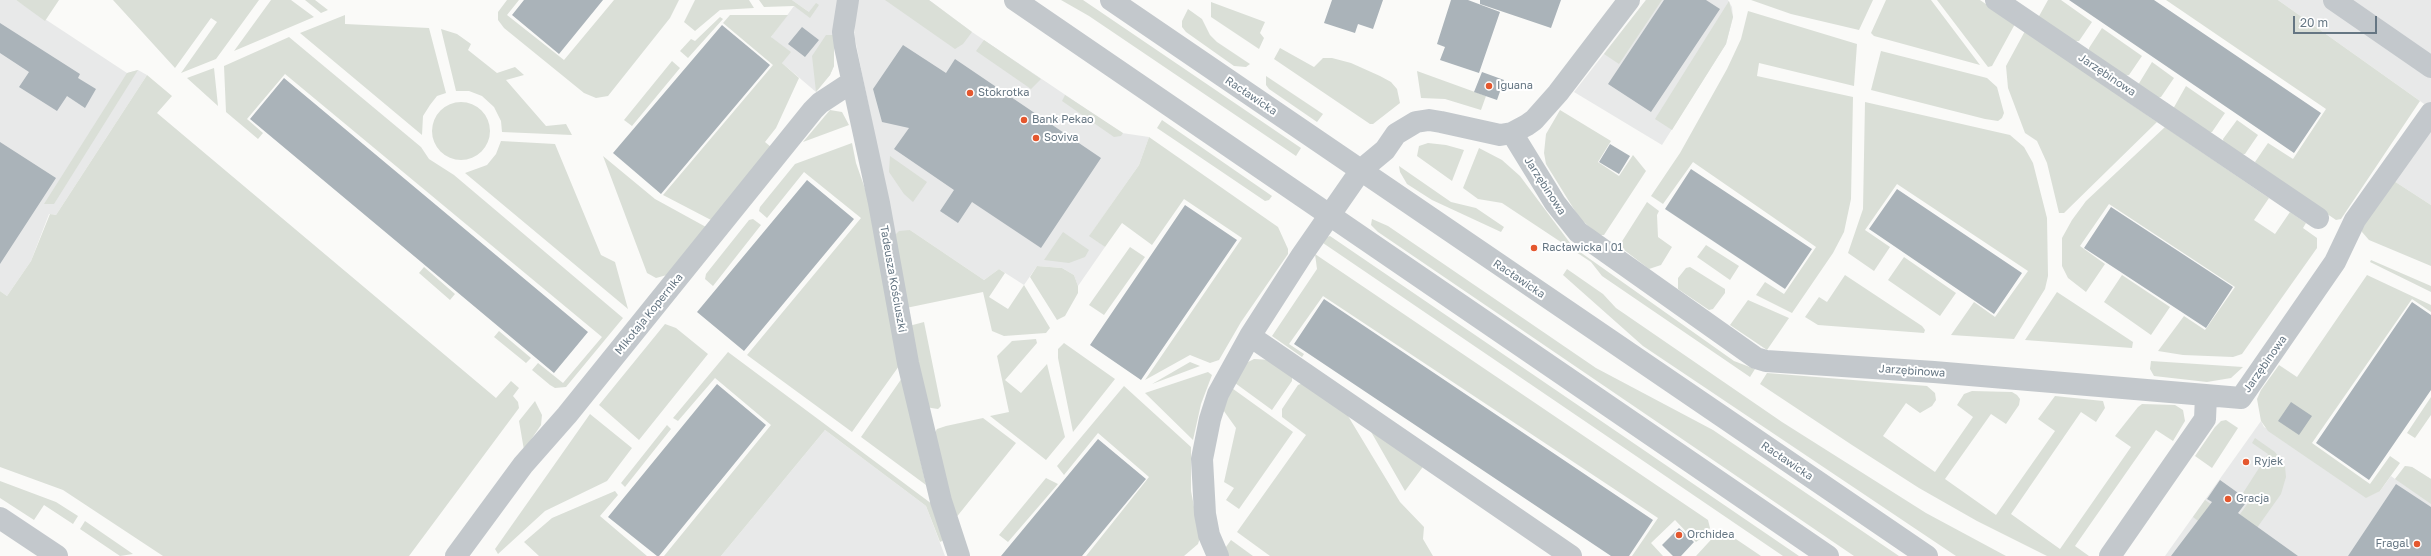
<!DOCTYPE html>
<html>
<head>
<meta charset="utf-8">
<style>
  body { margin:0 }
  #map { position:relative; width:2431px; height:556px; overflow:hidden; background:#fafaf8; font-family:"Golos Text",sans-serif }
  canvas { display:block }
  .scale { position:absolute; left:2293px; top:16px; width:84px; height:18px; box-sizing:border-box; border:2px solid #657683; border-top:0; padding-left:5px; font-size:12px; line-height:14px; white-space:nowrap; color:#657683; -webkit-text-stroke:3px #fff; paint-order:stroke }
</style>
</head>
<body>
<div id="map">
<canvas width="2431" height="556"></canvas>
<div class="scale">20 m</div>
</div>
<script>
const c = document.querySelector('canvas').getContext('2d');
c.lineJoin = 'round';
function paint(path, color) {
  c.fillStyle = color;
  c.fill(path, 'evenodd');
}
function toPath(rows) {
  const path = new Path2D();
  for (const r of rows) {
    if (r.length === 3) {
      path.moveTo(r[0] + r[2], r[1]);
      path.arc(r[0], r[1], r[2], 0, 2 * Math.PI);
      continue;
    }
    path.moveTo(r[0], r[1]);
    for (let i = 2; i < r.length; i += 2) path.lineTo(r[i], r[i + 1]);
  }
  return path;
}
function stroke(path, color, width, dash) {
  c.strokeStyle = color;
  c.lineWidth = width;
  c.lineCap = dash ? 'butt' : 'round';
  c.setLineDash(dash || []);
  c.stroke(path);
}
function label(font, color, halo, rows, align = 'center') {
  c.font = font + ' "Golos Text",sans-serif';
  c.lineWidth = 4;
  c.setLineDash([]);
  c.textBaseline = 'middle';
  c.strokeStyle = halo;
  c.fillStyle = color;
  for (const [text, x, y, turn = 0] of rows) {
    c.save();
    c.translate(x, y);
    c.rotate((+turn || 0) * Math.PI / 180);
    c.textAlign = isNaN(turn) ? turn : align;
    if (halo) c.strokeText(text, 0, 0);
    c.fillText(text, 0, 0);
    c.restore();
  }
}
const built = toPath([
  [0,0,16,0,127,73,138,70,147,75,56,215,49,214,31,261,7,296,0,291],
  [792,0,839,0,834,35,834,66,830,75,816,92,782,63,771,37,794,6,809,12],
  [859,0,929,0,972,32,1122,133,1149,137,1139,165,1090,235,1105,247,1078,286,1074,275,1062,268,1037,266,1024,285,999,269,984,280,910,230,895,235,855,39,854,18],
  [1646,0,1728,0,1732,7,1733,17,1726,44,1662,145,1574,92],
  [2278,0,2431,0,2431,109,2420,101],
  [2431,129,2431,205,2394,181],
  [2261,421,2264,427,2380,491,2391,476,2395,479,2405,466,2412,467,2431,479,2431,556,2165,556],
  [825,430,926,506,945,556,721,556]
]);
const green = toPath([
  [16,0,59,0,45,21],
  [113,0,259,0,216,59,181,73,217,22,211,18,175,68],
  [271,0,291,0,314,17,234,51],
  [305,0,315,0,328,10,321,13],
  [507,0,519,0,507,15,564,60,614,0,679,0,670,18,608,96,596,98,584,93,504,28,498,20,498,12],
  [695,0,749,0,754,8,720,10,695,31,684,22],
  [759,0,792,0,809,12,816,3,819,5,810,18,794,6,764,7],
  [885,0,929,0,972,32,963,44,955,49],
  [1061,0,1083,0,1301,148,1296,156,1089,16],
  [1646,0,1662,0,1619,64,1604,54],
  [1751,0,1873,0,1859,30,1791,14],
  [1886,0,1931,0,1980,65,1874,36,1871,33],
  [1937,0,1980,0,2015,24,1992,66,1988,67],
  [2048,0,2061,0,2092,22,2079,41,2072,41,2038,18],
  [2166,0,2278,0,2420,101,2341,219,2336,220,2257,166,2255,162,2268,143,2293,159,2326,109],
  [1729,1,1733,17,1726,44,1672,130,1655,119],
  [1211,2,1265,22,1260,33,1264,38,1259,49,1211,17],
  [1188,9,1202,19,1210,35,1217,42,1250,64,1246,67,1234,66,1186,32,1182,27,1182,21],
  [1748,11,1857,44,1854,86,1759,63,1757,76,1853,97,1851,199,1844,232,1833,253,1792,313,1756,295,1765,282,1784,294,1816,247,1693,162,1663,204,1651,196,1680,153,1727,69,1741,39],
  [345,15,345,24,429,28,446,93,437,96,430,105,423,116,422,135,300,33],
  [730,15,788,15,771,37,791,52,782,63,799,78,776,128,765,142,771,147,711,220,663,195,773,65,723,23],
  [720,17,723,19,688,58,680,51,691,39,695,41],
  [2102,28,2142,56,2129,75,2124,76,2089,52,2089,48],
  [441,29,457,34,471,44,468,50,497,73,515,67,524,75,506,80,546,126,566,124,572,135,502,132,501,121,494,107,482,96,469,91,456,91],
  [2025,31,2157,122,2064,213,2059,213,2047,163,2037,141,2025,133,2008,88,2006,66],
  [826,35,834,35,834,66,830,75,816,92,812,56],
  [289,37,421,147,429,159,454,175,623,318,566,387,555,388,550,385,532,370,538,363,563,383,602,337,285,74,247,119,263,133,258,139,226,112,224,66],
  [984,40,1041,79,1031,89,976,51],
  [1280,48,1314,67,1323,58,1332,58,1351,63,1380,76,1391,82,1397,89,1400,103,1373,124,1370,124,1274,59],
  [1881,51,1987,78,1997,87,2004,113,2002,118,1998,121,1985,119,1871,90],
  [672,61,680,68,632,126,624,120],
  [2152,62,2174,78,2161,97,2157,98,2138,85],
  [214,68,218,106,187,78],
  [138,70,54,204,44,204,127,73],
  [1417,71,1486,96,1481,110,1445,99,1421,98],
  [147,75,172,96,157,113,496,398,511,381,519,388,513,396,518,402,519,408,409,556,163,556,63,490,0,467,0,291,7,296,31,261,50,214,56,215],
  [1266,76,1323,114,1317,122,1269,89,1266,85],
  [2186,86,2225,113,2212,132,2208,132,2173,109],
  [1065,95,1123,133,1121,136,1114,137,1062,101],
  [1865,102,2010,135,2024,147,2033,163,2047,218,2048,276,2045,289,2014,339,1951,335,1974,302,1995,317,2028,271,1897,184,1865,230,1890,247,1874,271,1848,253,1863,209],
  [461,131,29],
  [830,110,842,112,849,125,803,142],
  [1560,110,1611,141,1598,162,1619,176,1633,155,1646,171,1604,235,1599,235,1580,219,1546,164,1544,153,1546,134],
  [1162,120,1272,196,1269,200,1265,201,1157,128],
  [2237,120,2258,135,2245,154,2239,155,2224,145,2223,139],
  [2165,127,2269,198,2254,220,2275,234,2290,212,2306,223,2303,228,2317,238,2317,248,2242,354,2233,357,2183,355,2158,351,2184,316,2205,330,2235,287,2109,204,2080,246,2105,264,2086,292,2068,278,2062,266,2062,238,2072,220,2086,201],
  [1149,137,1278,227,1288,249,1288,254,1241,322,1219,360,1210,363,1190,355,1145,380,1242,238,1184,199,1152,245,1122,223,1105,247,1089,236,1139,165],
  [501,141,555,144,601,255,615,262,628,309,465,173,487,165,496,154],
  [852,143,856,163,870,203,899,366,852,432,747,355,861,218,804,172,767,218,759,211,760,207,795,164],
  [1428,143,1446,145,1464,150,1452,181,1417,156,1419,146],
  [1479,148,1502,160,1520,176,1573,247,1734,361,1755,369,1750,377,1602,276,1591,262,1502,203,1478,199,1463,188],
  [603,156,655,199,706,227,667,275,656,278,647,273],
  [890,156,927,182,913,202,904,194,889,172],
  [1399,166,1451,202,1476,208,1504,227,1501,232,1432,200,1407,184,1400,172],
  [2394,181,2431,205,2431,266,2369,240,2362,232,2362,228],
  [1647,202,1659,211,1657,215,1658,237,1672,247,1661,265,1649,269,1619,246],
  [753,219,761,225,713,286,705,279,706,274,749,220],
  [1372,219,1388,226,1596,368,1713,430,1899,556,1854,556,1378,232,1371,225],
  [910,230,984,280,999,269,1005,273,989,297,1008,309,1024,285,1050,328,1046,333,1004,336,992,331,983,292,906,308,895,235,899,231],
  [1063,232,1089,250,1085,257,1069,263,1044,260],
  [1330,236,1799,556,1783,556,1323,243,1327,237],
  [1706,245,1739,266,1730,280,1697,257],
  [1130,247,1145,257,1104,315,1089,305],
  [1315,254,1708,520,1710,528,1704,536,1696,542,1675,520,1651,543,1663,556,1632,556,1658,518,1323,296,1289,344,1304,354,1302,357,1272,336,1317,269],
  [1904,257,1956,293,1940,316,1888,280],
  [2371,260,2431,286,2431,292,2370,262],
  [1037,266,1062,268,1074,275,1078,286,1078,293,1065,316,1057,320,1030,277],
  [424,267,455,294,450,300,419,273],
  [1690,267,1725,289,1725,293,1713,309,1709,310,1678,289,1678,278,1686,268],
  [1567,269,1603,294,1616,308,1782,422,1926,513,2006,556,1956,556,1643,346,1563,275],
  [1845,275,1922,326,1925,330,1924,333,1818,325,1805,317,1819,297,1827,302],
  [2122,275,2170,307,2151,335,2104,302],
  [2367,275,2431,305,2431,312,2412,299,2312,443,2370,484,2390,456,2400,463,2380,491,2366,498,2268,431,2261,421,2257,399,2261,390,2279,365,2297,377],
  [2057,292,2133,342,2132,348,2025,340],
  [1748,300,1789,318,1767,350,1730,325],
  [924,322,941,406,938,409,925,407,909,326],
  [665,324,676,328,708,354,639,440,599,405],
  [499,331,531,358,526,363,494,337],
  [1036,339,1037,343,1005,380,1021,393,1047,364,1065,437,1046,460,990,416,1009,412,997,356,1012,341],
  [1064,343,1115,379,1073,432,1058,358,1058,349],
  [728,352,932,504,944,540,940,542,926,506,825,430,721,556,664,556,771,425,715,378,678,421,673,418],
  [1254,359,1271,360,1292,375,1292,381,1272,410,1235,383,1244,364],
  [2151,361,2243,367,2231,378,2207,382,2154,376,2150,369],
  [1190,362,1200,366,1152,384],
  [1208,372,1212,375,1201,404,1193,440,1145,393],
  [1767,373,1927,386,1935,393,1936,400,1932,406,1920,413,1906,403,1883,436,1935,472,1973,417,1957,405,1964,394,1972,391,2012,392,2017,395,2020,399,2019,405,2006,424,1991,414,1945,479,1996,515,2055,431,2038,419,2055,396,2103,401,2105,408,2096,422,2081,412,2011,514,2060,549,2131,447,2115,436,2138,407,2142,404,2175,405,2183,410,2185,421,2173,441,2156,430,2075,546,2089,556,2047,556,1977,521,1919,488,1852,445,1760,384],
  [902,378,926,485,861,437],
  [1303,383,1345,411,1400,502,1424,527,1423,539,1433,556,1270,556,1237,532,1306,435,1282,417,1282,409,1298,385],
  [1124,386,1191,447,1191,491,1200,538,1198,544,1184,556,1086,556,1149,477,1098,433,1064,475,1057,466],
  [1229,386,1293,432,1239,509,1226,500,1234,488,1224,482,1236,428,1221,407],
  [2431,397,2431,415,2415,438,2407,433],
  [535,401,542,415,541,425,524,450,519,421],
  [590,414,632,448,607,481,545,511,498,554,495,549],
  [983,418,1016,443,955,519,931,439,937,429,946,426],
  [2226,420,2238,428,2212,468,2195,456,2215,427,2221,421],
  [1366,423,1425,464,1405,491],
  [667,425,671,429,625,487,621,483],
  [2255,438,2275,452,2285,466,2286,477,2281,494,2237,556,2218,536,2193,517,2205,500,2235,521,2251,499,2243,493,2268,454,2252,443],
  [2405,466,2412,467,2431,479,2431,504,2395,479],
  [1046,478,1058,484,1008,542,999,535],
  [0,481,56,502,78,516,73,524,44,505,34,520,0,498],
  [615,491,618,495,600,516,647,556,539,556,524,542,552,518],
  [85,521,133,554,120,556,80,529],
  [1719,531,1727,533,1761,556,1696,556],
  [1231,540,1253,556,1226,556,1223,551]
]);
const building = toPath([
  [524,0,603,0,559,54,512,15],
  [1332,0,1383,0,1373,29,1358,24,1355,33,1324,23],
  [1451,0,1468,0,1500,12,1479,73,1440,60,1445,47,1437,44],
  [1480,0,1561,0,1551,28,1480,4],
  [1664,0,1706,0,1720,9,1651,112,1608,84],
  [2069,0,2154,0,2321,113,2294,153],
  [0,23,80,74,78,78,96,89,85,108,67,96,57,111,19,87,29,72,0,53],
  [722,25,770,65,661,194,613,153],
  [802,27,819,40,805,57,788,44],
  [903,45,946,73,955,59,1101,158,1041,248,972,202,958,223,940,211,954,190,894,149,909,128,882,122,873,89],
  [1482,72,1504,80,1497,100,1474,92],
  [284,78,588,332,554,373,250,119],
  [0,142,56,178,0,264],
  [1610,144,1630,156,1619,174,1599,162],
  [1691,169,1812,249,1785,289,1665,209],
  [807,180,854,219,744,351,697,312],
  [1897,189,2022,273,1994,314,1869,229],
  [1185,205,1237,240,1141,380,1090,345],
  [2111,207,2233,287,2206,328,2084,248],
  [1324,299,1653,520,1629,556,1611,556,1294,344],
  [2412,302,2431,315,2431,390,2369,480,2316,443],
  [717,384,766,425,659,556,657,556,608,517],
  [2291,402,2312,416,2299,435,2278,421],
  [1098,439,1146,479,1082,556,1001,556],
  [2220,480,2248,500,2238,513,2298,556,2171,556,2212,502,2207,499],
  [2396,484,2431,507,2431,556,2348,556],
  [1679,528,1694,542,1681,556,1673,556,1662,545]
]);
const minor = toPath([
  [848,0,843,32,845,47,879,203,908,363,941,501,959,556],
  [1015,0,1828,556],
  [1111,0,1927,556],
  [1996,0,2318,218],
  [2334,0,2431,67],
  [1512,133,1555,203,1578,232,1756,358,1766,361,1934,372,2241,398,2335,262,2355,220,2431,113],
  [1250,336,1571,556],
  [0,518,57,556],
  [456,556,523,465,567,415,813,110,820,103,852,82],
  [1218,556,1209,535,1205,514,1202,459,1210,419,1218,394,1250,336,1302,255,1361,170,1385,150,1396,134,1416,122,1429,120,1441,122,1500,135,1512,133,1527,125,1534,120,1558,93,1629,0],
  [2110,556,2205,419,2206,396]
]);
const markers = [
  [1489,86,4,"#e4572e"],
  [970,93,4,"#e4572e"],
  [1024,120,4,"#e4572e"],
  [1036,138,4,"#e4572e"],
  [1534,248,4,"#e4572e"],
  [2246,462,4,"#e4572e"],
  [2228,499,4,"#e4572e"],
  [1679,535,4,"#e4572e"],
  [2417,544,4,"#e4572e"]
];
const streetNames = [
  ["Jarzębinowa",2107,75,34],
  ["Racławicka",1251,96,34],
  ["Jarzębinowa",1545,186,57],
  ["Tadeusza Kościuszki",893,279,80],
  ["Racławicka",1519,279,34],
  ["Mikołaja Kopernika",649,314,-51],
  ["Jarzębinowa",2265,364,-55],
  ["Jarzębinowa",1912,371,4],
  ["Racławicka",1787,461,34]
];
const poiNames = [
  ["Iguana",1497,86],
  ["Stokrotka",978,93],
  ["Bank Pekao",1032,120],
  ["Soviva",1044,138],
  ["Racławicka I 01",1542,248],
  ["Ryjek",2254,462],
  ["Gracja",2236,499],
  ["Orchidea",1687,535],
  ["Fragal",2409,544,"right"]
];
paint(built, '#e8e9e9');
paint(green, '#dadfd7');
paint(building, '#aab3b9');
stroke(minor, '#c3c8cc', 22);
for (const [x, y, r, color] of markers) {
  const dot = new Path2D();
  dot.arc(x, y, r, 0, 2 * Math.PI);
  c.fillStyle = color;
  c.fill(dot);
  stroke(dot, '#fff', 1.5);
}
label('11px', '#657683', '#fff', streetNames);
label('11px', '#657683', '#fff', poiNames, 'left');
</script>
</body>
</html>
